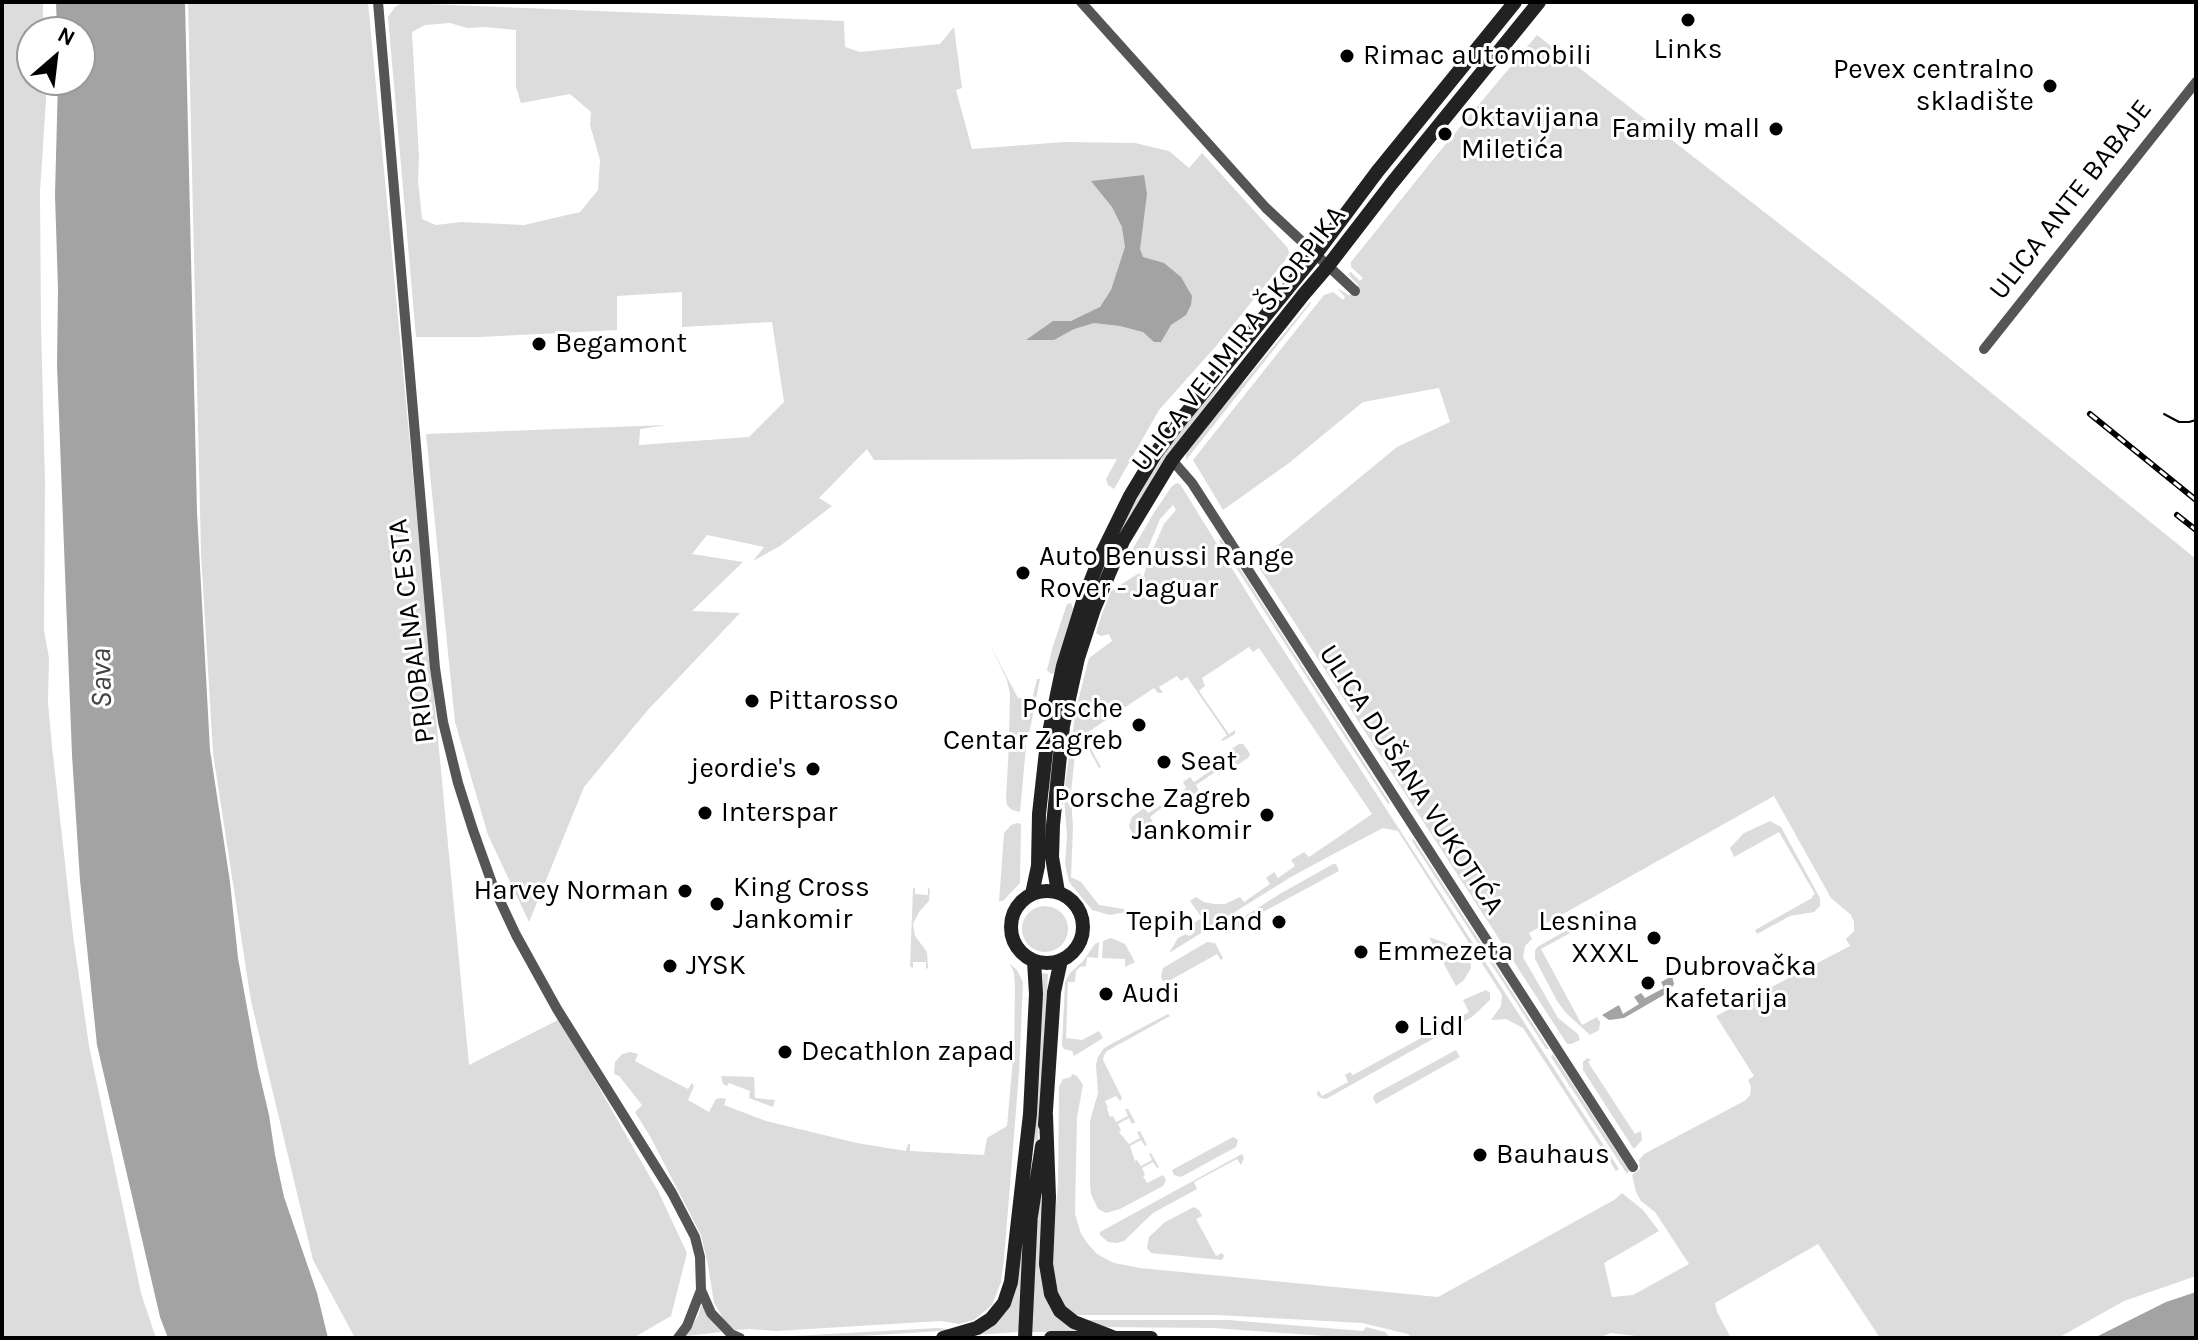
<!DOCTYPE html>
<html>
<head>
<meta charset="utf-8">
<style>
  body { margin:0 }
  #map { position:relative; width:2198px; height:1340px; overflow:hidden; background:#fff; font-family:Karla,sans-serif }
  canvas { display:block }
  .frame { position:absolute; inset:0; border:4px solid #000; pointer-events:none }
  .north { position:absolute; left:16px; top:16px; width:80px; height:80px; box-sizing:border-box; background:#fff; border:2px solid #999; border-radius:50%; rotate:28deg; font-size:22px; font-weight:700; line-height:32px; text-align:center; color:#000 }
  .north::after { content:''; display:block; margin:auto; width:28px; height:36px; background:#000; clip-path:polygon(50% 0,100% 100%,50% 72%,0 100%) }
</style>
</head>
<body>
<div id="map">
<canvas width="2198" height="1340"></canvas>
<div class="frame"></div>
<div class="north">N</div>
</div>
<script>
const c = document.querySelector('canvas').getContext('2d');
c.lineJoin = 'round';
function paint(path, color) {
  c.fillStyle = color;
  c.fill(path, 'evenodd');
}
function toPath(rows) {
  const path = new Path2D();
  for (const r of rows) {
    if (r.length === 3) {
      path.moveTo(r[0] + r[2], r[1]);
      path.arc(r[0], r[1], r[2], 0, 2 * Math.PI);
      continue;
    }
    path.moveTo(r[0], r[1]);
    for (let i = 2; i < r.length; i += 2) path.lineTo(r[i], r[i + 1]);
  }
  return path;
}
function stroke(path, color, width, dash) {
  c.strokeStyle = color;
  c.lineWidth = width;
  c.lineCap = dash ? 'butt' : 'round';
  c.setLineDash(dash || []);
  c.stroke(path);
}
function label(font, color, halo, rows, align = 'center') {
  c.font = font + ' Karla,sans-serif';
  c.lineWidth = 6;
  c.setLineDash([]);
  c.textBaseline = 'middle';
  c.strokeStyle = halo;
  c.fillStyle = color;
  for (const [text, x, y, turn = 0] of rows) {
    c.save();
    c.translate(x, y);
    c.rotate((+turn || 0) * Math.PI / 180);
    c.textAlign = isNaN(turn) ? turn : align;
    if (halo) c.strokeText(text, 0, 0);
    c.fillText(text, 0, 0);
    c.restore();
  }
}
const green = toPath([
  [2,2,43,2,43,32,32,32,32,80,45,80,46,100,40,191,41,324,45,483,44,630,49,658,48,703,52,746,73,935,89,1046,141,1293,156,1338,2,1338],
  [188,2,368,2,469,1065,560,1019,658,1191,687,1253,671,1316,635,1337,355,1338,313,1260,251,1001,213,753,201,553],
  [402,3,844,21,845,47,860,52,940,44,954,27,962,88,956,90,972,149,1064,142,1135,143,1169,151,1189,168,1202,153,1287,247,1289,252,1287,258,1279,268,1216,346,1159,410,1114,489,1108,485,1106,479,1117,459,874,460,867,449,819,498,832,506,780,546,753,561,764,547,707,535,692,554,743,562,692,611,740,613,647,711,584,787,529,922,488,835,455,722,426,434,668,425,640,429,639,445,749,437,784,402,772,322,682,327,682,292,617,296,617,330,480,337,416,337,388,17,395,7],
  [450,23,467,28,485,27,516,30,516,87,521,103,570,94,591,112,590,125,600,160,598,190,580,212,524,225,461,222,436,225,422,219,418,180,419,159,412,32,425,25],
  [1537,35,1876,299,2196,559,2196,1276,2124,1301,2058,1338,1880,1338,1818,1244,1715,1303,1717,1312,1731,1338,1652,1338,1611,1333,1598,1338,1412,1338,1408,1334,1362,1323,1217,1315,1076,1315,1066,1309,1056,1289,1052,1260,1053,1234,1058,1185,1059,1087,1063,1079,1071,1077,1072,1074,1077,1076,1083,1085,1077,1117,1075,1214,1081,1234,1088,1244,1097,1254,1114,1263,1140,1268,1438,1297,1614,1200,1622,1193,1643,1210,1659,1231,1604,1263,1612,1297,1633,1295,1689,1264,1655,1212,1641,1201,1636,1192,1632,1175,1640,1169,1639,1160,1644,1154,1746,1100,1750,1095,1751,1087,1748,1080,1754,1076,1716,1016,1850,946,1846,939,1854,931,1854,922,1851,915,1831,898,1774,796,1529,933,1532,939,1525,946,1523,957,1558,1018,1578,1034,1580,1040,1571,1044,1567,1044,1256,563,1397,447,1450,422,1439,388,1363,402,1289,463,1223,510,1193,460,1324,295,1333,292,1343,300,1345,297,1337,288,1349,295,1358,285,1348,274,1349,273,1351,272,1360,281,1363,278,1351,267,1351,262,1440,151],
  [1295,290,1225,377,1108,562,1050,788,1047,788,1061,693,1104,562,1127,514,1164,454,1192,414],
  [1310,302,1311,303,1186,460,1186,450,1226,399,1245,381],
  [1177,483,1180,484,1262,617,1619,1169,1616,1171,1523,1028,1506,1019,1491,1020,1501,1006,1502,995,1398,831,1383,828,1339,851,1291,877,1169,953,1178,938,1186,934,1189,936,1194,933,1189,926,1202,918,1190,901,1196,897,1204,902,1214,904,1225,904,1240,897,1244,902,1270,884,1266,878,1274,872,1278,878,1295,866,1291,860,1304,852,1309,857,1372,814,1259,648,1253,652,1249,647,1202,678,1205,686,1199,691,1229,734,1235,730,1235,734,1223,741,1221,740,1227,735,1187,677,1181,681,1177,676,1159,687,1163,693,1158,693,1154,688,1088,732,1086,740,1101,767,1099,768,1088,748,1075,755,1071,792,1064,791,1076,709,1089,658,1112,641,1109,634,1101,636,1096,633,1101,617,1111,591,1139,573,1143,578,1149,558,1164,524,1176,510,1173,505,1160,519,1148,548,1137,565,1129,565,1125,562,1155,511,1172,486],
  [1221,539,1390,803,1388,804,1219,541],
  [1071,603,1073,609,1054,673,1051,674,1047,670,1053,646,1067,604],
  [990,645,1018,698,1032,699,1037,679,1040,679,1028,739,1009,739,1010,694,1007,680],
  [1009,743,1025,744,1026,747,1020,812,1012,810,1007,805,1006,799],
  [1239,744,1243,744,1249,752,1250,755,1248,758,1237,765,1233,760,1196,785,1199,791,1192,796,1188,791,1168,804,1166,802,1186,788,1183,782,1190,777,1194,782,1231,757,1228,751],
  [1071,796,1073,827,1071,877,1081,882,1099,905,1124,909,1126,912,1110,915,1092,910,1069,882,1065,864,1067,835,1064,797],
  [1163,804,1164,806,1150,817,1153,822,1133,835,1129,826,1132,817,1144,808,1148,813],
  [1770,821,1781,827,1820,898,1820,906,1814,912,1790,916,1757,934,1755,930,1812,898,1812,896,1815,894,1779,832,1734,857,1730,848,1744,833],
  [1017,823,1021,824,1020,883,1004,900,999,902,1004,833,1011,825],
  [1413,838,1549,1049,1546,1049,1412,841],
  [1333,864,1336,864,1339,871,1263,912,1260,917,1230,933,1228,932,1228,927,1278,895],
  [915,887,915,894,928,895,928,888,930,889,929,901,919,912,913,924,915,936,927,952,928,968,926,969,926,962,913,962,913,969,910,966,913,889],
  [1045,929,23],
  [1603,910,1610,911,1541,949,1582,1025,1597,1017,1600,1022,1599,1030,1590,1035,1566,1013,1557,1001,1535,959,1535,951,1537,947],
  [1429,937,1462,949,1470,958,1471,968,1464,980,1456,986],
  [1111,938,1125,944,1135,962,1125,967,1125,959,1102,958,1103,941],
  [1099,942,1098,958,1087,957,1086,966,1080,967,1076,971,1075,982,1068,982,1066,1038,1082,1040,1099,1031,1103,1038,1074,1056,1072,1051,1064,1049,1062,1045,1065,982,1070,973,1083,961,1095,944],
  [1207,942,1215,943,1223,958,1221,960,1217,954,1167,982,1170,988,1167,989,1161,977,1163,968],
  [1010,964,1017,970,1023,982,1019,1073,1004,1259,1001,1282,992,1305,974,1320,959,1324,941,1321,776,1331,750,1329,735,1330,726,1323,714,1303,708,1265,701,1235,651,1138,635,1112,642,1105,619,1076,614,1074,615,1062,622,1054,630,1052,638,1054,635,1061,659,1074,688,1089,692,1083,694,1086,688,1100,709,1112,716,1099,722,1098,726,1099,724,1105,766,1121,857,1143,906,1151,908,1144,910,1144,910,1151,984,1155,987,1138,1007,1126,1014,1048,1015,989,1014,973],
  [1041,973,1048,974,1037,1156,1034,1159],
  [1486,990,1490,993,1490,1000,1472,1017,1326,1099,1321,1098,1317,1095,1318,1090,1322,1096,1348,1082,1345,1075,1350,1072,1353,1075,1469,1012,1463,1000],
  [1168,1014,1170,1016,1107,1051,1104,1055,1103,1060,1122,1098,1120,1101,1116,1096,1105,1101,1108,1108,1107,1109,1110,1117,1113,1116,1116,1122,1128,1116,1125,1109,1128,1109,1135,1122,1132,1124,1129,1118,1118,1124,1121,1130,1119,1132,1129,1144,1140,1138,1137,1132,1140,1131,1147,1145,1145,1146,1141,1140,1130,1146,1135,1161,1137,1160,1141,1166,1152,1160,1149,1154,1151,1153,1159,1167,1157,1168,1153,1162,1142,1168,1145,1175,1143,1176,1147,1183,1163,1175,1166,1180,1163,1186,1120,1209,1106,1213,1098,1209,1091,1194,1090,1184,1090,1121,1098,1093,1096,1065,1098,1057,1103,1049,1111,1044],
  [1456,1050,1460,1057,1376,1104,1373,1098,1375,1094],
  [1553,1054,1629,1171,1627,1174,1551,1057],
  [1587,1058,1591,1060,1588,1062,1635,1134,1641,1131,1642,1140,1635,1148,1633,1148,1583,1070,1583,1062],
  [721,1076,754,1077,755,1098,775,1100,773,1107,749,1098,750,1091,729,1083,727,1086,723,1084],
  [1233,1137,1238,1140,1236,1147,1181,1177,1174,1175,1172,1170],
  [1242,1154,1244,1158,1241,1165,1237,1159,1194,1182,1197,1189,1153,1213,1124,1241,1117,1243,1108,1242,1100,1235,1100,1232],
  [1025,1179,1019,1332,974,1335,998,1318],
  [1043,1184,1044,1284,1083,1332,1032,1332,1037,1220],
  [1194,1207,1199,1210,1202,1216,1196,1219,1216,1256,1222,1253,1224,1256,1222,1260,1151,1253,1147,1248,1149,1237,1165,1222],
  [701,1306,703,1306,710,1318,721,1332,686,1336,698,1316],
  [1077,1320,1228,1320,1363,1331,1366,1327,1385,1332,1391,1338,1353,1338,1213,1328,1101,1327],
  [938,1328,957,1330,828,1338,749,1338,752,1336,774,1337]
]);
const water = toPath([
  [56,2,185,2,197,512,210,750,230,882,238,958,258,1068,269,1115,275,1155,284,1197,317,1293,328,1338,168,1338,160,1317,97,1045,80,880,72,755,57,365,58,289,55,195,58,80,80,80,80,32,57,32],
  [1144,175,1147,194,1140,249,1143,257,1164,263,1181,277,1192,296,1191,305,1186,315,1171,325,1161,342,1154,342,1143,332,1120,326,1094,323,1074,329,1054,340,1026,340,1053,321,1071,321,1100,307,1111,290,1125,247,1122,227,1112,207,1091,181],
  [1672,976,1674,984,1669,992,1624,1018,1609,1020,1602,1015,1619,1005,1623,1014,1639,1004,1634,997,1641,993,1645,998,1664,988,1661,982],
  [2196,1292,2196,1338,2094,1338,2166,1302]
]);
const minor = toPath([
  [378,2,435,668,443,722,458,783,473,830,493,886,516,935,557,1009,672,1193,695,1237,700,1257,701,1290,687,1326,678,1338],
  [1081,2,1266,208,1355,291],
  [1984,349,2196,82],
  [1172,460,1192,483,1633,1167],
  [701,1290,711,1313,731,1334,740,1338]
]);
const secondary = toPath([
  [1047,927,36],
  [1058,892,1052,857,1053,825,1063,726,1078,658,1094,609,1123,541,1172,460,1304,294,1328,266,1392,183,1539,2],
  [1032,894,1038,866,1039,814,1047,742,1063,666,1084,598,1101,555,1130,496,1156,453,1179,422,1315,255,1377,172,1515,2],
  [1046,1115,1049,1197,1046,1264,1051,1294,1060,1311,1074,1322,1115,1338],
  [1045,1125,1054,992,1061,960],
  [1031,1216,1042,1146],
  [943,1338,977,1328,991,1319,1004,1303,1011,1282,1030,1114,1036,994,1034,961],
  [1025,1338,1031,1211],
  [1051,1338,1151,1338]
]);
const tram = toPath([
  [2164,414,2179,422,2189,422,2196,420]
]);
const rail = toPath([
  [2090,414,2196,500],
  [2177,515,2196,530]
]);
const markers = [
  [1688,20,8,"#000"],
  [1347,56,8,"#000"],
  [2050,86,8,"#000"],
  [1776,129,8,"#000"],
  [1445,134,8,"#000"],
  [539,344,8,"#000"],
  [1023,573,8,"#000"],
  [752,701,8,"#000"],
  [1139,725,8,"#000"],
  [1164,762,8,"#000"],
  [813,769,8,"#000"],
  [705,813,8,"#000"],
  [1267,815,8,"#000"],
  [685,891,8,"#000"],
  [717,904,8,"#000"],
  [1279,922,8,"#000"],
  [1654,938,8,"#000"],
  [1361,952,8,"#000"],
  [670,966,8,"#000"],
  [1648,983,8,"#000"],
  [1106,994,8,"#000"],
  [1402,1027,8,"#000"],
  [785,1052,8,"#000"],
  [1480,1155,8,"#000"]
];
const poiNames = [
  ["Links",1688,50,"center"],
  ["Rimac automobili",1363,56],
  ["Pevex centralno",2034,70,"right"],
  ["skladište",2034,102,"right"],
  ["Oktavijana",1461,118],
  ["Miletića",1461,150],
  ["Family mall",1760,129,"right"],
  ["Begamont",555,344],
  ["Auto Benussi Range",1039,557],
  ["Rover - Jaguar",1039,589],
  ["Pittarosso",768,701],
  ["Porsche",1123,709,"right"],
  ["Centar Zagreb",1123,741,"right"],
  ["Seat",1180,762],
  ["jeordie's",797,769,"right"],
  ["Porsche Zagreb",1251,799,"right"],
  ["Jankomir",1251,831,"right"],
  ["Interspar",721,813],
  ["King Cross",733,888],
  ["Jankomir",733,920],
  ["Harvey Norman",669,891,"right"],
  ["Tepih Land",1263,922,"right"],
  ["Lesnina",1638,922,"right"],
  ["XXXL",1638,954,"right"],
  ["Emmezeta",1377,952],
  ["JYSK",686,966],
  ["Dubrovačka",1664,967],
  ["kafetarija",1664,999],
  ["Audi",1122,994],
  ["Lidl",1418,1027],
  ["Decathlon zapad",801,1052],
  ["Bauhaus",1496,1155]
];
const streetNames = [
  ["ULICA ANTE BABAJE",2071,200,-52],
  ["ULICA VELIMIRA ŠKORPIKA",1239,339,-52],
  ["PRIOBALNA CESTA",412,631,-97],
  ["ULICA DUŠANA VUKOTIĆA",1411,780,57]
];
const waterNames = [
  ["Sava",102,678,-91]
];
paint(green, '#dcdcdc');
paint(water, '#a3a3a3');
stroke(minor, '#555', 10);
stroke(secondary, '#222', 14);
stroke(tram, '#000', 2);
stroke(rail, '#000', 6);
stroke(rail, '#fff', 3, [9]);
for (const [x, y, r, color] of markers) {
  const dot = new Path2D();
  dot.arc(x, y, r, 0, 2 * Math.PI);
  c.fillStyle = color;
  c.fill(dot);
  stroke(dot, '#fff', 3);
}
label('28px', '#000', '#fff', poiNames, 'left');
label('28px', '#000', '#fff', streetNames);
label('italic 30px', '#444', '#fff', waterNames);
</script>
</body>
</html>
